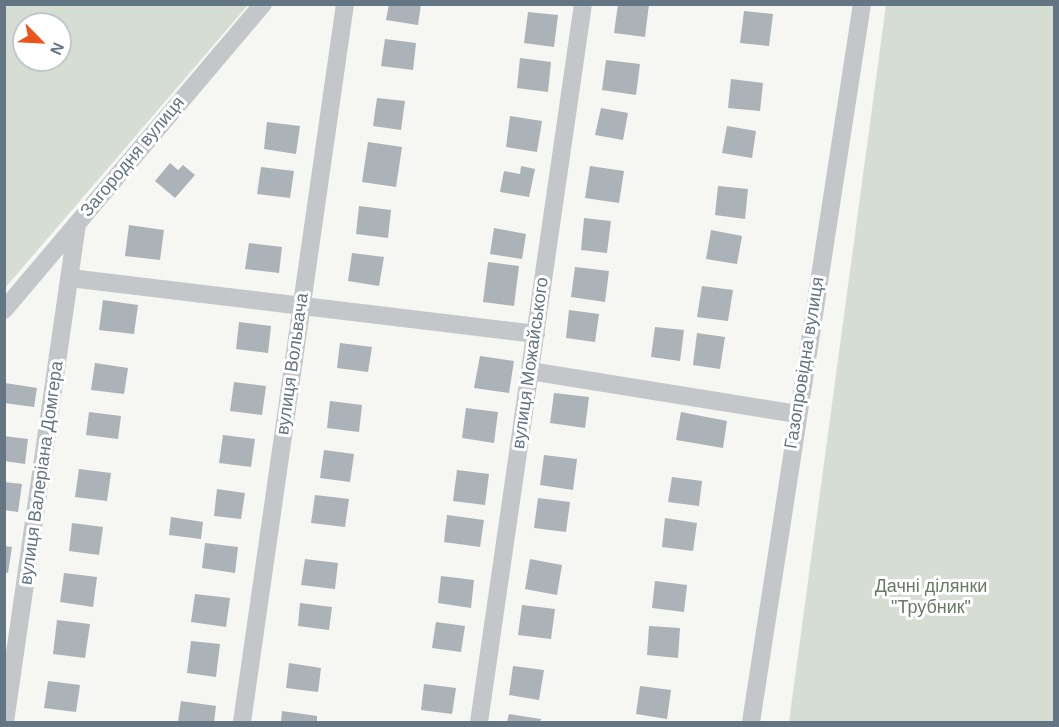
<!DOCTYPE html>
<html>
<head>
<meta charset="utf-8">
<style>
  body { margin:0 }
  #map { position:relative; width:1059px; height:727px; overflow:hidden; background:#f6f6f2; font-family:Helvetica,sans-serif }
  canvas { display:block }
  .frame { position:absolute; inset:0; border:6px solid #647584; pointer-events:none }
  .north { position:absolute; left:12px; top:12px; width:60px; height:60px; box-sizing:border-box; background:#fff; border:2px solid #c1c8ce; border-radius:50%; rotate:114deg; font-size:16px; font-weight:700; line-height:24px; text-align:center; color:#647584 }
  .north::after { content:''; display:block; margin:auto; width:21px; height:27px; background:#e9541f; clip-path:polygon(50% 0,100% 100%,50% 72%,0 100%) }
</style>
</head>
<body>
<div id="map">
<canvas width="1059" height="727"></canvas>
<div class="frame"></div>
<div class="north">N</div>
</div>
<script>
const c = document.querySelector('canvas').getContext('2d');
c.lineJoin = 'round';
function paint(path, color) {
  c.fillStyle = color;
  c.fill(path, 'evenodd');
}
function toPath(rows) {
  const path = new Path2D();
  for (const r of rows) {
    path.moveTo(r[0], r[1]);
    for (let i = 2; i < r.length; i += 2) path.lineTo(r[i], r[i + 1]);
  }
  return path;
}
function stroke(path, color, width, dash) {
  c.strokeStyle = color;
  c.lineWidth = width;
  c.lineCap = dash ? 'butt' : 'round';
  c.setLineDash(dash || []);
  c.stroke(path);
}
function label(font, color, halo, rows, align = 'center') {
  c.font = font + ' Helvetica,sans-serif';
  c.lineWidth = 6;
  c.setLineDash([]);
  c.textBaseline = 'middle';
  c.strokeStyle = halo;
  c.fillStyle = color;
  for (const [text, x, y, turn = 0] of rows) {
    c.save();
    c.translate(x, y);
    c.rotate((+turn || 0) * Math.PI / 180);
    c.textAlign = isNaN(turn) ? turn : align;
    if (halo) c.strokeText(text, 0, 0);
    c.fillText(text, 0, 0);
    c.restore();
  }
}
const green = toPath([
  [5,4,248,5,5,288,4,5],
  [24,24,60,24,60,60,24,60],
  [886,5,1054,5,1054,722,789,722]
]);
const building = toPath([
  [389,4,421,4,418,25,386,20],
  [618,4,649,4,645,37,614,33],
  [744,11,773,14,769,46,740,43],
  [528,12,558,15,554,47,524,43],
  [385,39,416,43,413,70,381,66],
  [520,58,551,62,548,92,517,88],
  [606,60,640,64,636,95,602,90],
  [731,79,763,83,760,111,728,108],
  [377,98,405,101,401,130,373,126],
  [601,108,628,113,623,140,595,135],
  [510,116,542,121,537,152,506,147],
  [267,122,300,126,296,154,264,149],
  [727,126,756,131,752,158,722,153],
  [368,142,402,147,396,187,362,182],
  [170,163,178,170,183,165,195,175,175,198,155,181],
  [521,166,535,169,529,197,500,192,504,171,520,174],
  [590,166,624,171,619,203,585,198],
  [261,167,294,171,290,198,257,194],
  [718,186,748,189,745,219,715,215],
  [359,206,391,210,388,238,356,234],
  [584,218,611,221,607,253,581,250],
  [129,225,164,230,160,260,125,256],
  [494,228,526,234,522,259,490,254],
  [711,230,742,236,737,264,706,259],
  [249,243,282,247,279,273,245,269],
  [352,253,384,257,379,286,348,281],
  [488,262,519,266,514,306,483,302],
  [575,267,609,271,605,302,571,297],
  [702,286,733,290,728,321,697,317],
  [103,300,138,305,134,334,99,330],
  [569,310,599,314,595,342,566,338],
  [239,322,271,326,268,353,236,349],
  [655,327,684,330,680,361,651,357],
  [697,333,725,337,720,369,693,365],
  [340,343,372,347,368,372,337,368],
  [480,356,514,361,509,393,474,388],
  [95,363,128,368,124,394,91,390],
  [234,382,266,386,262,415,230,411],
  [5,383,37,388,34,407,4,403],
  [554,393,589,397,585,428,550,423],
  [330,401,362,405,359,432,327,428],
  [466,408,498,412,494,443,462,438],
  [89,412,121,416,118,439,86,435],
  [681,412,727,421,723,448,676,440],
  [223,435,255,439,251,467,219,463],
  [4,436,28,439,25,464,4,461],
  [324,450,354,454,350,482,320,478],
  [544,455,577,459,573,490,540,485],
  [79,469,111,473,107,501,75,497],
  [457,470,489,474,485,505,453,501],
  [672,477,702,481,699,506,668,502],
  [4,482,22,484,18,512,4,510],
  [217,489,245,493,241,519,214,516],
  [315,495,349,499,345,527,311,523],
  [538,498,570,502,566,532,534,528],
  [447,515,484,520,480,547,444,542],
  [171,517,203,522,201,539,169,535],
  [665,518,697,523,693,551,662,547],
  [72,523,103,527,99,555,69,551],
  [205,543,238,547,235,573,202,568],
  [4,546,12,547,8,573,4,572],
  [305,559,338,563,335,589,301,585],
  [530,559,562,565,557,595,525,589],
  [64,573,97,577,93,607,60,602],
  [441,576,474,580,471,608,438,603],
  [655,581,687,585,684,612,652,608],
  [195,594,230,598,226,627,191,622],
  [300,603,332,607,329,630,298,626],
  [522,605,555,609,551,639,518,635],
  [57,620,90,624,85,658,53,654],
  [436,622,465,626,461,652,432,648],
  [649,626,680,628,678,658,647,655],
  [191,641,220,644,216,677,187,673],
  [289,663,321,668,318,692,286,688],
  [513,666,544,670,539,700,509,695],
  [48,681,80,685,76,712,44,708],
  [424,684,456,688,452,714,421,710],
  [640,686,671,690,667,719,636,714],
  [181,701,216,706,214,722,178,722],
  [282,711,317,716,317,722,281,722],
  [509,714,541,719,540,722,507,722]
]);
const street = toPath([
  [70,278,536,334],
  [4,310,263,4],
  [530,371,797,414],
  [5,722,77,224],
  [242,722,345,4],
  [479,722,583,4],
  [751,722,862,4]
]);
const streetNames = [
  ["Загородня вулиця",133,157,-50],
  ["вулиця Можайського",531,363,-82],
  ["Газопровідна вулиця",805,363,-81],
  ["вулиця Вольвача",293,364,-82],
  ["вулиця Валеріана Домгера",42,473,-82]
];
const parkNames = [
  ["Дачні ділянки",931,587],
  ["\"Трубник\"",931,608]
];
paint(green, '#d6ddd3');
paint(building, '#abb3b9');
stroke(street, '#c3c7ca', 18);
label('18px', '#647584', '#fff', streetNames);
label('18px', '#677b63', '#fff', parkNames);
</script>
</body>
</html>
